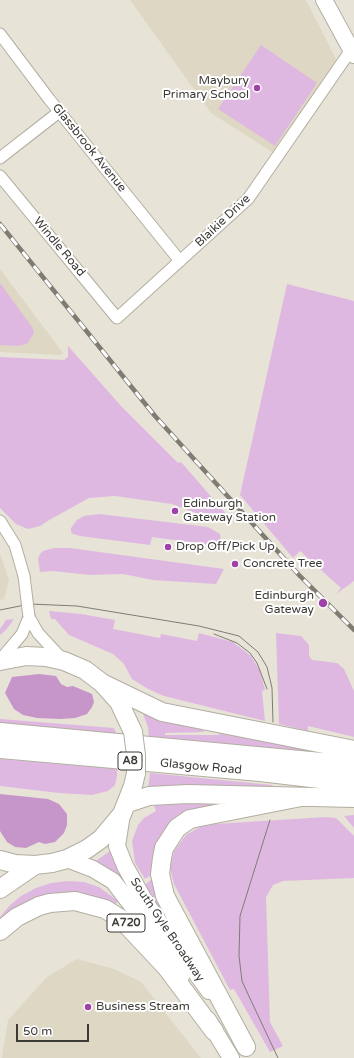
<!DOCTYPE html>
<html>
<head>
<meta charset="utf-8">
<style>
  body { margin:0 }
  #map { position:relative; width:354px; height:1058px; overflow:hidden; background:#e7e3d6; font-family:"Varela Round",sans-serif }
  canvas { display:block }
  .scale { position:absolute; left:16px; top:1024px; width:73px; height:18px; box-sizing:border-box; border:2px solid #3c3a35; border-top:0; padding-left:5px; font-size:12px; line-height:14px; white-space:nowrap; color:#3c3a35; -webkit-text-stroke:3px #fff; paint-order:stroke }
</style>
</head>
<body>
<div id="map">
<canvas width="354" height="1058"></canvas>
<div class="scale">50 m</div>
</div>
<script>
const c = document.querySelector('canvas').getContext('2d');
c.lineJoin = 'round';
function paint(path, color) {
  c.fillStyle = color;
  c.fill(path, 'evenodd');
}
function toPath(rows) {
  const path = new Path2D();
  for (const r of rows) {
    path.moveTo(r[0], r[1]);
    for (let i = 2; i < r.length; i += 2) path.lineTo(r[i], r[i + 1]);
  }
  return path;
}
function stroke(path, color, width, dash) {
  c.strokeStyle = color;
  c.lineWidth = width;
  c.lineCap = dash ? 'butt' : 'round';
  c.setLineDash(dash || []);
  c.stroke(path);
}
function label(font, color, halo, rows, align = 'center') {
  c.font = font + ' "Varela Round",sans-serif';
  c.lineWidth = 4;
  c.setLineDash([]);
  c.textBaseline = 'middle';
  c.strokeStyle = halo;
  c.fillStyle = color;
  for (const [text, x, y, turn = 0] of rows) {
    c.save();
    c.translate(x, y);
    c.rotate((+turn || 0) * Math.PI / 180);
    c.textAlign = isNaN(turn) ? turn : align;
    if (halo) c.strokeText(text, 0, 0);
    c.fillText(text, 0, 0);
    c.restore();
  }
}
const built = toPath([
  [130,0,306,0,338,63,277,155,211,113],
  [0,269,63,353,61,355,0,352],
  [0,554,9,580,4,599,0,600],
  [77,959,114,969,141,982,201,1058,2,1058,8,1020,47,977]
]);
const green = toPath([
  [261,45,317,83,275,146,218,109],
  [0,283,32,327,34,333,28,343,19,346,0,345],
  [287,284,354,301,354,581,336,594,341,588,300,551,293,558,240,495],
  [68,346,121,406,178,463,181,462,227,515,196,513,172,504,115,496,89,498,51,519,40,526,28,529,16,524,0,508,0,357,64,360,68,357],
  [99,514,208,527,220,534,221,544,218,549,205,544,152,537,150,545,80,536,73,534,71,532,71,528,77,520,84,516],
  [54,548,70,548,224,569,216,584,153,580,123,574,90,575,53,571,40,572,38,559,40,554,43,551],
  [49,611,81,614,115,620,113,629,160,638,161,634,197,641,199,633,233,642,251,656,260,671,265,690,262,691,265,721,164,696,148,689,132,679,124,664,113,654,69,635,55,619,51,619],
  [14,619,6,630,0,635,0,629,6,620],
  [276,633,301,636,309,645,309,656,312,660,337,663,344,669,354,691,354,737,308,726,308,731,279,724],
  [146,712,199,726,204,732,165,733,165,735,217,735,225,733,344,757,149,740,148,727,143,714],
  [0,719,114,728,117,736,0,725],
  [0,759,117,769,117,776,115,785,108,791,92,795,59,793,0,786],
  [150,773,272,785,272,789,148,789],
  [220,802,220,806,190,815,154,873,145,879,135,863,132,841,138,825,144,818,156,811,154,806,164,803],
  [354,815,354,828,344,816],
  [326,817,336,818,354,836,354,878,283,881,273,885,266,897,270,1022,283,1046,270,1052,234,989,230,990,174,884,170,868,174,851,186,835,200,827,215,824],
  [110,851,118,868,132,890,93,863],
  [155,876,173,928,143,887],
  [68,881,84,882,99,887,118,901,112,908,83,899,0,926,0,917,10,905,21,896,36,888,51,883]
]);
const forest = toPath([
  [39,674,56,676,61,684,67,687,73,686,92,694,94,702,92,707,87,714,75,718,60,719,37,718,23,715,14,709,5,693,12,677],
  [0,794,48,799,59,804,67,814,67,825,64,833,55,842,45,844,39,842,26,848,15,847,7,842,0,831]
]);
const street = toPath([
  [0,34,49,99,180,261],
  [0,158,59,112],
  [0,176,117,318,248,199,351,50],
  [0,521,15,545,24,576],
  [29,617,38,633,63,660],
  [0,660,22,634,29,617]
]);
const secondary = toPath([
  [324,0,354,55],
  [122,814,117,846,125,866,147,905,209,991],
  [67,859,93,869,113,881,164,948,181,977],
  [208,1020,231,1058]
]);
const primary = toPath([
  [0,661,26,656,46,657,64,661,85,670,102,683,119,702,133,732],
  [102,683,162,712,354,750],
  [0,732,354,765],
  [0,749,260,772,354,783],
  [128,803,149,796,188,794,354,798],
  [0,860,15,864,35,865,52,863,67,859,87,849,101,839,122,814,133,786,136,773],
  [0,889,35,865],
  [0,931,17,917,39,906,50,903,75,901,105,909,121,919,167,968,214,1031],
  [246,1047,165,896,160,874,162,858,164,848,177,828,190,819,301,797]
]);
const tram = toPath([
  [0,610,30,604,77,606,199,626,239,636,258,652,267,667,272,688,273,722],
  [214,634,237,643,250,653,257,663,267,689],
  [270,820,240,916,239,956,242,981,247,992,278,1058]
]);
const rail = toPath([
  [0,224,155,416,299,575,354,630]
]);
const streetBridge = toPath([
  [24,576,29,617]
]);
const primaryBridge = toPath([
  [133,732,136,755,136,773]
]);
const markers = [
  [257,88,4,"#9f41a9"],
  [175,511,4,"#9f41a9"],
  [168,547,4,"#9f41a9"],
  [235,564,4,"#9f41a9"],
  [323,603,5,"#9f41a9"],
  [88,1007,4,"#9f41a9"]
];
const shields = [
  [130,761,24],
  [126,923,38]
];
const shieldNames = [
  ["A8",130,761],
  ["A720",126,923]
];
const poiNames = [
  ["Maybury",249,81,"right"],
  ["Primary School",249,95,"right"],
  ["Edinburgh",183,504],
  ["Gateway Station",183,518],
  ["Drop Off/Pick Up",176,547],
  ["Concrete Tree",243,564],
  ["Edinburgh",314,596,"right"],
  ["Gateway",314,610,"right"],
  ["Business Stream",96,1007]
];
const streetNames = [
  ["Glassbrook Avenue",89,148,51],
  ["Blaikie Drive",223,221,-43],
  ["Windle Road",59,247,50],
  ["Glasgow Road",201,767,5],
  ["South Gyle Broadway",167,930,56]
];
paint(built, '#ded7c3');
paint(green, '#dfb8e2');
paint(forest, '#c696ca');
stroke(street, '#b2aea1', 13);
stroke(secondary, '#b2aea1', 18);
stroke(primary, '#b2aea1', 20);
stroke(street, '#fff', 11);
stroke(secondary, '#fff', 16);
stroke(primary, '#fff', 18);
stroke(tram, '#7f7c74', 1);
stroke(rail, '#7f7c74', 4.5);
stroke(rail, '#fff', 3, [9]);
stroke(streetBridge, '#b2aea1', 13, []);
stroke(primaryBridge, '#b2aea1', 20, []);
stroke(streetBridge, '#fff', 11);
stroke(primaryBridge, '#fff', 18);
for (const [x, y, r, color] of markers) {
  const dot = new Path2D();
  dot.arc(x, y, r, 0, 2 * Math.PI);
  c.fillStyle = color;
  c.fill(dot);
  stroke(dot, '#fff', 1.5);
}
for (const [x, y, w] of shields) {
  const box = new Path2D();
  box.roundRect(x - w / 2, y - 9, w, 18, 3);
  c.fillStyle = '#fff';
  c.fill(box);
  stroke(box, '#3c3a35', 1);
}
label('bold 11px', '#3c3a35', null, shieldNames);
label('12px', '#3c3a35', '#fff', poiNames, 'left');
label('12px', '#3c3a35', '#fff', streetNames);
</script>
</body>
</html>
